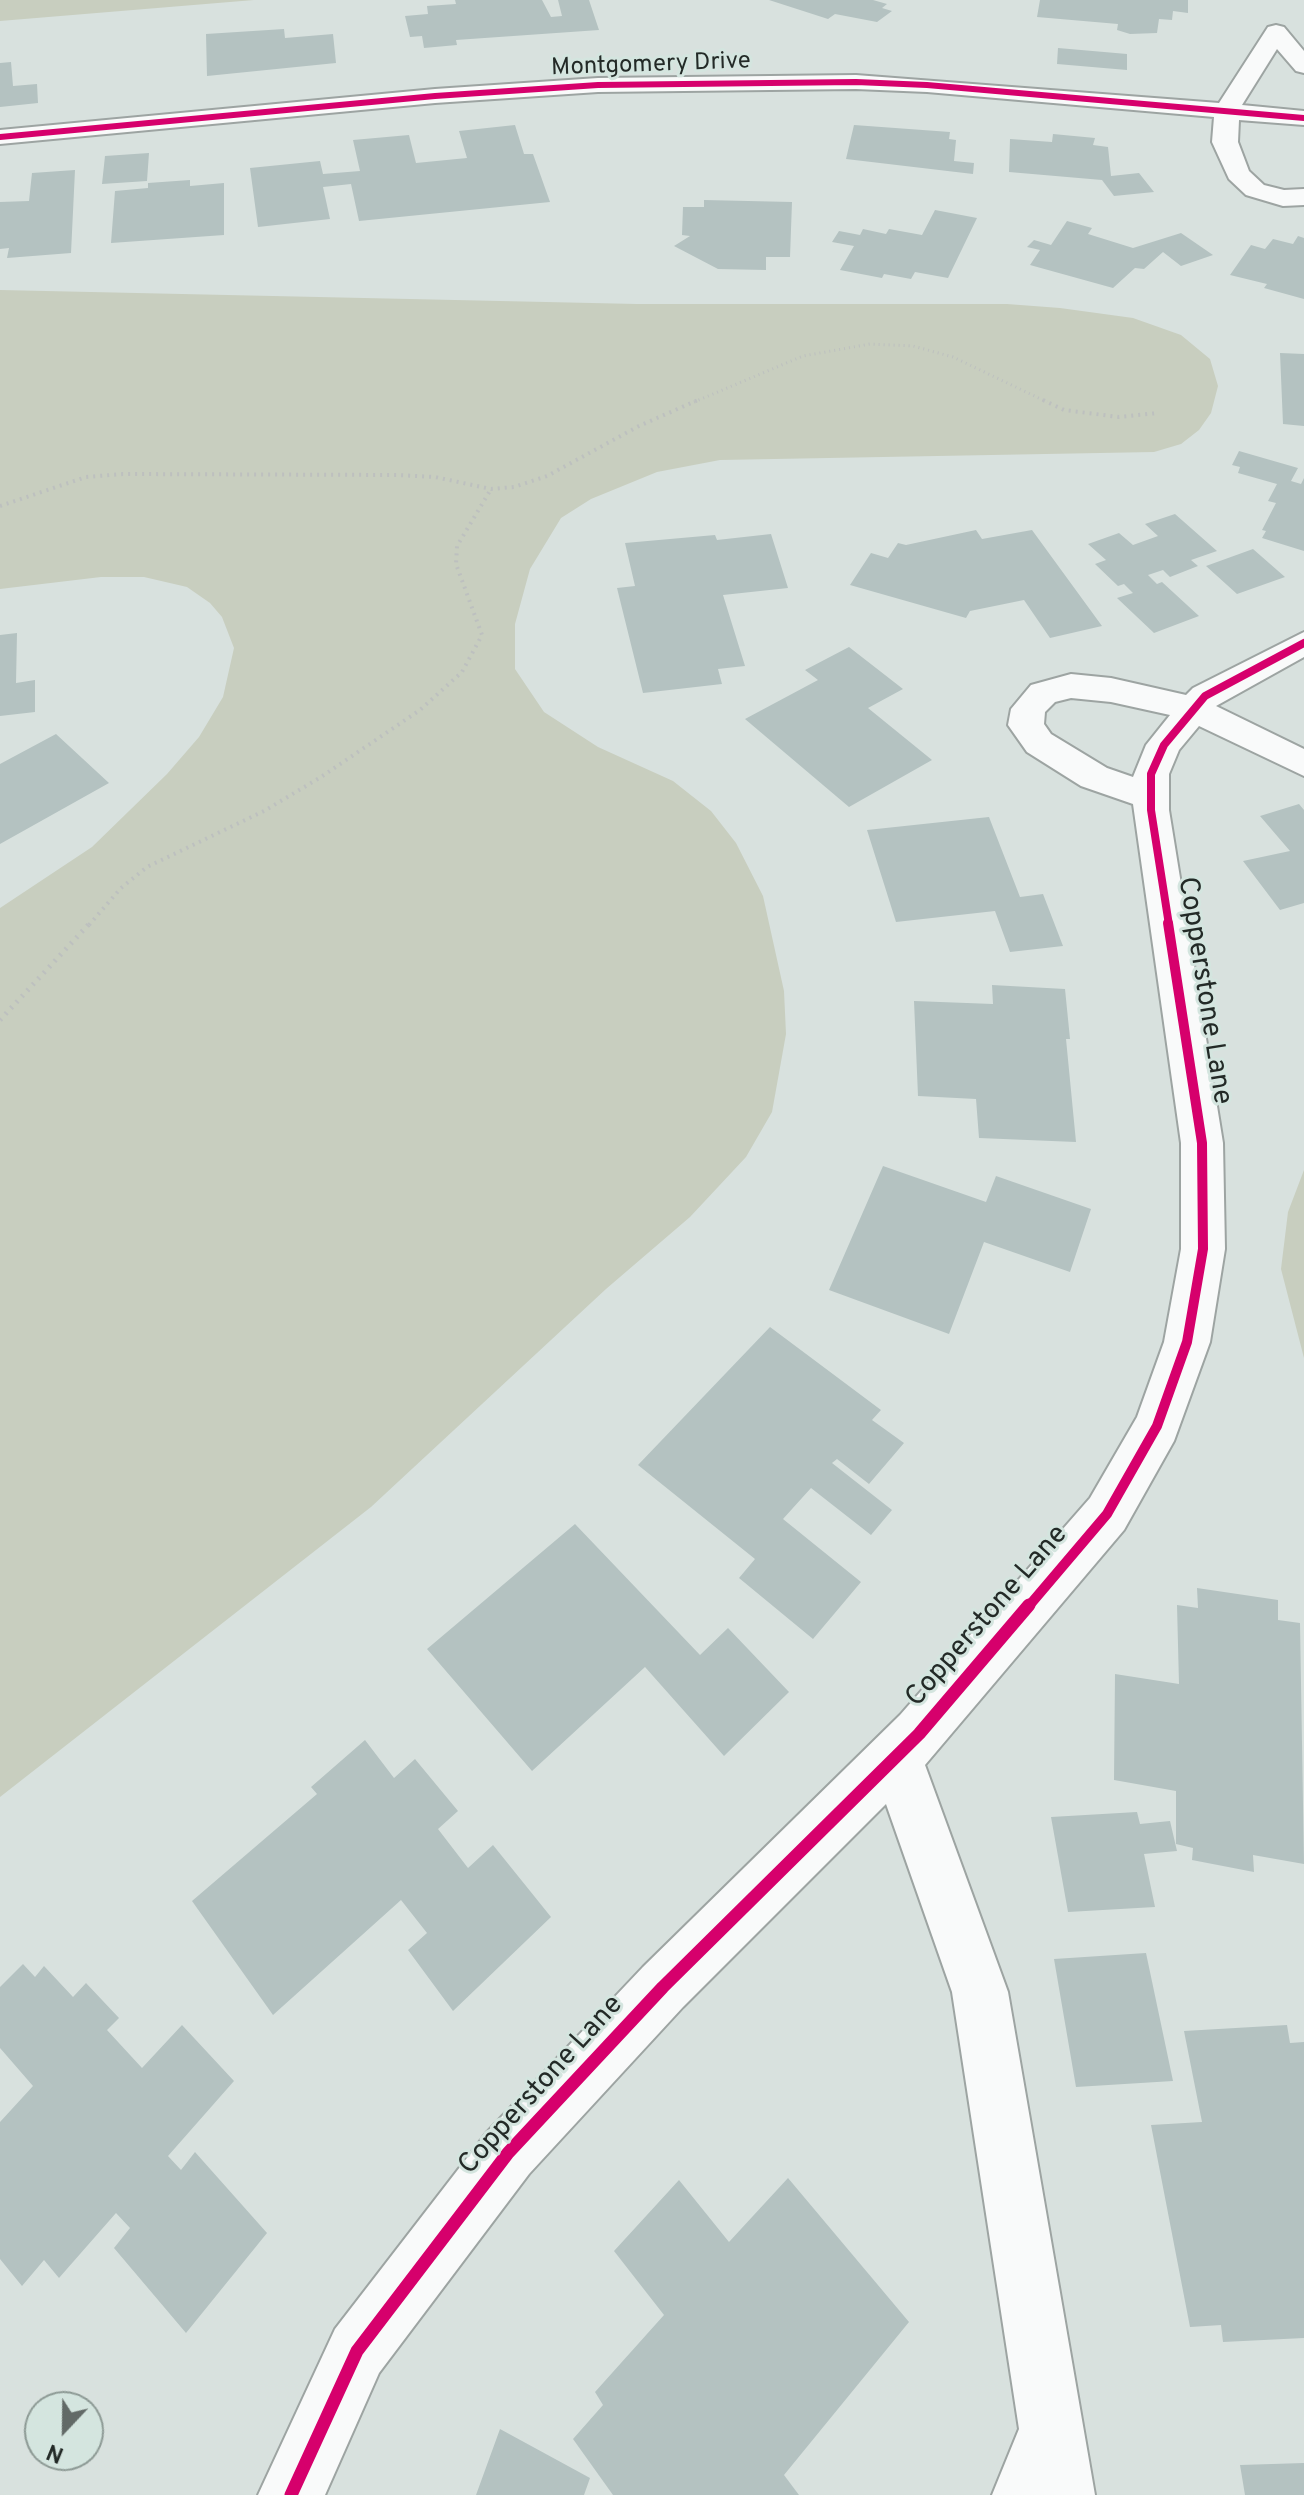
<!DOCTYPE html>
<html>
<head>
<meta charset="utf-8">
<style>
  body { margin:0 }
  #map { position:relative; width:1304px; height:2495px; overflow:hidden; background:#d8e1de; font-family:Overpass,sans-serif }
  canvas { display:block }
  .north { position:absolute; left:24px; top:2391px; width:80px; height:80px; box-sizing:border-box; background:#d4e5df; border:2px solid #8d9a95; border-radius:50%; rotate:202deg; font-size:22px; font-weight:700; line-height:32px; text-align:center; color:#232a27 }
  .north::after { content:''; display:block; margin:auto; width:28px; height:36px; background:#626a67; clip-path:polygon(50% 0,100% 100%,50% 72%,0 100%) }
</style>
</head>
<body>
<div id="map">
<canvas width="1304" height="2495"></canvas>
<div class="north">N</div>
</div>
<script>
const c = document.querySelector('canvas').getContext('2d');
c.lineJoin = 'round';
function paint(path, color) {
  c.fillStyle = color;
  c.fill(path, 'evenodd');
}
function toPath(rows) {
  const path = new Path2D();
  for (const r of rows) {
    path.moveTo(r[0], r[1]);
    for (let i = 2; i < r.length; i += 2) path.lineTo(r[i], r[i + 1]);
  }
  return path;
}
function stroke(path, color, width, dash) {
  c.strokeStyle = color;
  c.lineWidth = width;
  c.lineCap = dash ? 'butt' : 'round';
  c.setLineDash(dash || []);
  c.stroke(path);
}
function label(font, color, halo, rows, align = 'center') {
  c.font = font + ' Overpass,sans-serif';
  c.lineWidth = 6;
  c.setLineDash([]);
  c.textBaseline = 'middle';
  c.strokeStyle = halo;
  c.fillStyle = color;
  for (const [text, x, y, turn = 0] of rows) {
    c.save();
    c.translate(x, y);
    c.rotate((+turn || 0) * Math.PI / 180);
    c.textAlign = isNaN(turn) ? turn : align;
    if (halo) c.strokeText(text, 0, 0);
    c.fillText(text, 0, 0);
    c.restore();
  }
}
const green = toPath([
  [0,0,254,0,0,21],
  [0,290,637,304,1007,304,1060,308,1133,318,1181,335,1210,359,1218,386,1211,413,1199,430,1181,444,1154,452,720,460,657,472,591,499,561,518,530,569,515,624,515,669,544,712,598,747,673,781,711,811,736,843,763,896,784,991,786,1034,772,1112,746,1157,690,1217,606,1289,371,1507,0,1797,0,908,92,847,167,774,199,737,223,697,234,648,222,617,210,603,187,587,144,577,101,577,0,589],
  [1304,1170,1304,1358,1281,1269,1288,1212]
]);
const building = toPath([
  [455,0,542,0,551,17,562,16,558,0,589,0,599,30,456,40,457,45,424,48,422,36,410,37,405,16,428,14,427,6,456,4],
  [769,0,873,0,887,4,882,8,892,11,877,22,835,14,828,19],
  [1040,0,1188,0,1188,13,1173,11,1172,20,1159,19,1157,33,1130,34,1117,30,1118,24,1037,17],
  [284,29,285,38,333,34,336,63,207,76,206,34],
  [1058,48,1127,54,1127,70,1057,64],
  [11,62,13,86,37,84,38,103,0,107,0,63],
  [515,125,524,154,533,154,550,202,359,221,351,184,323,187,330,219,258,227,250,168,320,161,323,174,360,171,353,140,409,135,416,163,467,158,459,131],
  [854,125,950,132,949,139,956,140,954,161,974,163,973,174,846,159],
  [1053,134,1095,138,1093,145,1108,147,1111,176,1139,173,1154,192,1114,196,1102,180,1009,172,1010,139,1052,142],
  [149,153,147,181,102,184,105,156],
  [75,170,71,253,7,258,9,248,0,249,0,202,29,201,32,173],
  [190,180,190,186,224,183,224,235,111,243,115,191,148,188,148,183],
  [704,200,792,202,790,257,766,257,766,270,718,269,674,246,690,236,682,235,683,207,704,207],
  [935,210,977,218,948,278,915,272,911,279,884,274,882,278,840,270,854,246,832,242,839,231,860,235,863,229,886,234,889,229,922,235],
  [1067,221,1092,228,1088,234,1133,248,1181,233,1213,255,1181,266,1163,252,1144,269,1135,268,1113,288,1030,265,1040,250,1027,247,1034,240,1051,245],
  [1298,236,1304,238,1304,299,1264,288,1267,284,1230,275,1251,245,1265,249,1273,239,1293,244],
  [1280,353,1304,354,1304,426,1283,424],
  [1239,451,1298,468,1291,481,1301,484,1304,478,1304,551,1262,538,1266,531,1262,530,1276,503,1268,501,1277,484,1238,473,1240,467,1232,465],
  [1175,514,1217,551,1191,560,1198,566,1170,577,1163,570,1148,575,1157,584,1162,582,1199,616,1154,633,1117,598,1133,593,1124,584,1118,586,1095,564,1106,560,1088,544,1119,533,1133,545,1158,536,1145,524],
  [976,530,982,539,1032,530,1102,626,1050,638,1024,600,970,611,966,618,850,585,871,553,888,558,898,543,906,545],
  [771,534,788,588,723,595,745,666,718,669,722,684,643,693,617,588,635,586,625,543,715,535,717,540],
  [1253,549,1285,577,1237,594,1206,566],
  [17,633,16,683,35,680,35,712,0,716,0,635],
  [849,647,903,689,868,708,932,760,849,807,745,719,818,680,805,670],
  [56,734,109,783,0,844,0,764],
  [1299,804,1304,810,1304,903,1280,910,1243,861,1290,851,1260,816],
  [989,817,1020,897,1043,894,1063,946,1010,952,995,911,896,922,867,830],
  [992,985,1065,989,1070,1039,1066,1039,1076,1142,979,1138,976,1099,918,1096,914,1001,993,1004],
  [883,1166,986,1202,996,1176,1091,1209,1070,1272,984,1242,949,1334,829,1290],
  [770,1327,881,1410,872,1420,904,1443,869,1484,837,1459,832,1463,892,1510,871,1535,811,1488,783,1519,861,1582,813,1639,739,1578,755,1559,638,1465],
  [575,1524,700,1655,728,1628,789,1692,724,1756,645,1667,532,1771,427,1649],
  [1197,1588,1278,1600,1278,1620,1300,1623,1304,1864,1253,1855,1254,1872,1192,1860,1193,1848,1176,1844,1176,1791,1114,1780,1115,1674,1179,1684,1177,1605,1198,1608],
  [365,1740,394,1778,415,1759,458,1811,438,1829,468,1868,493,1845,551,1917,453,2011,408,1950,427,1933,401,1900,273,2015,192,1901,317,1794,311,1787],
  [1137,1812,1140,1824,1170,1821,1177,1851,1144,1854,1155,1907,1068,1912,1051,1817],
  [1146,1953,1173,2081,1076,2087,1054,1959],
  [23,1964,35,1977,44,1966,73,1997,86,1983,119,2018,107,2030,142,2068,182,2025,234,2081,168,2156,181,2170,195,2152,267,2233,186,2333,114,2248,130,2228,116,2213,59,2278,44,2260,22,2286,0,2259,0,2122,33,2086,0,2048,0,1987],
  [1287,2025,1290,2043,1304,2042,1304,2338,1223,2342,1221,2325,1190,2327,1151,2125,1202,2122,1184,2031],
  [788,2178,909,2322,784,2475,799,2495,613,2495,573,2439,603,2405,595,2392,664,2315,614,2251,679,2180,729,2242],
  [500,2429,590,2478,584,2495,476,2495],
  [1304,2463,1304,2495,1245,2495,1240,2465]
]);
const pathFar2 = toPath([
  [694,402,803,356,870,344,913,346,953,357,1047,402]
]);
const pathFar1 = toPath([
  [1043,400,1064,410,1119,417,1158,413],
  [0,506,86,477,123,474,398,475,435,477,491,489,514,487,547,476,639,426,698,400],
  [89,925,121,888,147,867,264,811,321,777,420,710,462,672,482,635,456,564,457,546,491,489]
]);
const path = toPath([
  [0,1020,90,923]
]);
const minor = toPath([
  [1276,25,1284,27,1304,51,1304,73,1296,71,1277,49,1242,105,1304,111,1304,125,1239,120,1238,142,1249,171,1264,185,1284,190,1304,189,1304,205,1283,206,1246,195,1229,179,1212,142,1214,117,927,92,856,89,598,92,435,103,0,144,0,130,435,89,598,78,856,75,1219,103,1268,27,1276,25],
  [1304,632,1304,657,1216,706,1304,749,1304,776,1199,726,1179,750,1169,774,1169,810,1223,1143,1225,1249,1210,1342,1174,1441,1124,1530,925,1765,1008,1992,1095,2495,992,2495,1019,2429,952,1992,886,1804,683,2007,529,2174,379,2373,325,2495,258,2495,335,2329,487,2132,643,1967,900,1715,1090,1498,1137,1417,1164,1342,1181,1249,1181,1143,1133,804,1081,786,1027,752,1008,725,1011,709,1031,685,1071,674,1111,678,1186,695,1193,688,1304,632],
  [1071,698,1111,702,1170,715,1146,745,1133,777,1107,768,1051,734,1044,724,1045,712,1055,702,1071,698]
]);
const cyclewayFar3 = toPath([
  [0,137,435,96,598,85,856,82,927,85,1304,118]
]);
const cyclewayFar2 = toPath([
  [1169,925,1151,810,1151,774,1164,745,1205,696,1304,643]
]);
const cyclewayFar1 = toPath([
  [1028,1607,1107,1514,1157,1426,1187,1342,1203,1249,1202,1143,1168,923]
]);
const cycleway = toPath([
  [291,2495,357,2351,508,2153,663,1987,919,1734,1029,1605]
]);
const farStreetnames = [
  ["Montgomery Drive",651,66,-2]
];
const streetNames = [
  ["Copperstone Lane",1203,991,81],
  ["Copperstone Lane",988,1617,-49],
  ["Copperstone Lane",542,2086,-48]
];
paint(green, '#c8cebf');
paint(building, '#b4c2c1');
stroke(minor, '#9da4a2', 4);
stroke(pathFar2, '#bdc0bf', 3, [1, 4]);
stroke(pathFar1, '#bdc0bf', 4, [2, 5]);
stroke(path, '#bdc0bf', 5, [2, 6]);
paint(minor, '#f9fafa');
stroke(cyclewayFar3, '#d6006c', 6);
stroke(cyclewayFar2, '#d6006c', 8);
stroke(cyclewayFar1, '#d6006c', 10);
stroke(cycleway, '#d6006c', 13);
label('24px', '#232a27', '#d4e5df', farStreetnames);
label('28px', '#232a27', '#d4e5df', streetNames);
</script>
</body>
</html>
